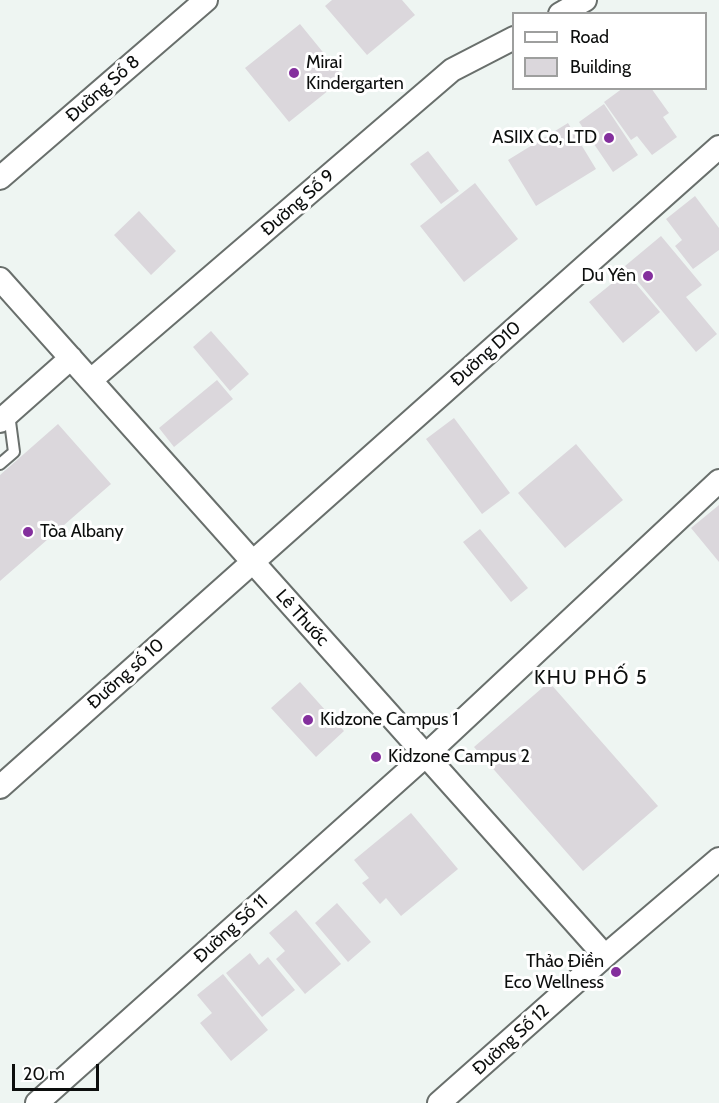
<!DOCTYPE html>
<html>
<head>
<meta charset="utf-8">
<style>
  body { margin:0 }
  #map { position:relative; width:719px; height:1103px; overflow:hidden; background:#eef5f2; font-family:Cabin,sans-serif }
  canvas { display:block }
  .legend { position:absolute; left:512px; top:12px; width:195px; height:78px; box-sizing:border-box; background:#fff; border:2px solid #9e9f9e; margin:0; padding:8px 10px; list-style:none; font-size:18px; color:#0c0e0d }
  .legend li { display:flex; align-items:center; gap:12px; height:30px }
  .legend b { width:30px; border:2px solid #9e9f9e }
  .scale { position:absolute; left:12px; top:1064px; width:87px; height:27px; box-sizing:border-box; border:3px solid #0c0e0d; border-top:0; padding-left:8px; font-size:18px; line-height:21px; white-space:nowrap; color:#0c0e0d; -webkit-text-stroke:4px #fff; paint-order:stroke }
</style>
</head>
<body>
<div id="map">
<canvas width="719" height="1103"></canvas>
<ul class="legend">
<li><b style="height:8px;background:#fff"></b>Road</li>
<li><b style="height:16px;background:#dbd7dc"></b>Building</li>
</ul>
<div class="scale">20 m</div>
</div>
<script>
const c = document.querySelector('canvas').getContext('2d');
c.lineJoin = 'round';
function paint(path, color) {
  c.fillStyle = color;
  c.fill(path, 'evenodd');
}
function toPath(rows) {
  const path = new Path2D();
  for (const r of rows) {
    path.moveTo(r[0], r[1]);
    for (let i = 2; i < r.length; i += 2) path.lineTo(r[i], r[i + 1]);
  }
  return path;
}
function stroke(path, color, width, dash) {
  c.strokeStyle = color;
  c.lineWidth = width;
  c.lineCap = dash ? 'butt' : 'round';
  c.setLineDash(dash || []);
  c.stroke(path);
}
function label(font, color, halo, rows, align = 'center') {
  c.font = font + ' Cabin,sans-serif';
  c.lineWidth = 6;
  c.setLineDash([]);
  c.textBaseline = 'middle';
  c.strokeStyle = halo;
  c.fillStyle = color;
  for (const [text, x, y, turn = 0] of rows) {
    c.save();
    c.translate(x, y);
    c.rotate((+turn || 0) * Math.PI / 180);
    c.textAlign = isNaN(turn) ? turn : align;
    if (halo) c.strokeText(text, 0, 0);
    c.fillText(text, 0, 0);
    c.restore();
  }
}
const building = toPath([
  [332,0,402,0,415,15,367,55,325,6],
  [300,24,344,78,289,122,245,68],
  [623,88,651,88,669,113,663,117,677,137,652,155,637,136,631,140,604,102],
  [604,104,638,155,613,172,579,122],
  [568,123,596,169,536,206,508,160],
  [428,151,459,191,441,204,410,164],
  [475,183,518,239,464,282,420,226],
  [695,196,719,228,719,250,693,269,675,246,682,240,666,219],
  [139,211,176,251,151,275,114,235],
  [661,236,702,285,686,297,717,334,696,352,625,266],
  [626,272,660,312,623,343,589,302],
  [211,331,249,374,230,391,193,347],
  [217,380,233,399,174,447,159,428],
  [454,418,510,493,482,514,426,439],
  [58,424,111,484,0,581,0,475],
  [576,444,623,500,565,548,518,493],
  [719,505,719,562,691,528],
  [480,529,528,588,511,602,463,542],
  [300,682,344,731,316,757,271,708],
  [549,682,658,806,583,871,474,747],
  [411,813,458,869,401,916,386,898,380,904,362,883,369,878,354,860],
  [337,903,371,942,348,962,315,923],
  [296,910,341,964,305,994,276,959,285,951,269,933],
  [250,953,259,965,268,957,295,990,262,1017,226,973],
  [223,974,268,1030,231,1061,200,1023,212,1013,197,995]
]);
const service = toPath([
  [0,464,14,452,9,414]
]);
const minor = toPath([
  [560,14,585,0],
  [0,178,206,0],
  [0,279,605,956],
  [91,380,452,70,514,38],
  [0,421,71,358],
  [0,787,719,147],
  [37,1103,425,756,719,481],
  [439,1103,605,956,719,859]
]);
const markers = [
  [294,73,6,"#842f9d"],
  [609,138,6,"#842f9d"],
  [648,276,6,"#842f9d"],
  [28,532,6,"#842f9d"],
  [308,720,6,"#842f9d"],
  [376,757,6,"#842f9d"],
  [616,972,6,"#842f9d"]
];
const poiNames = [
  ["Mirai",306,63],
  ["Kindergarten",306,84],
  ["ASIIX Co, LTD",597,138,"right"],
  ["Du Yên",636,276,"right"],
  ["Tòa Albany",40,532],
  ["Kidzone Campus 1",320,720],
  ["Kidzone Campus 2",388,757],
  ["Thảo Điền",604,962,"right"],
  ["Eco Wellness",604,983,"right"]
];
const streetNames = [
  ["Đường Số 8",103,89,-41],
  ["Đường Số 9",298,203,-41],
  ["Đường D10",486,354,-42],
  ["Lê Thước",302,618,48],
  ["Đường số 10",126,674,-42],
  ["Đường Số 11",231,929,-42],
  ["Đường Số 12",511,1040,-42]
];
const neighbourhoodNames = [
  ["KHU PHỐ 5",591,678]
];
paint(building, '#dbd7dc');
stroke(service, '#696f6c', 14);
stroke(minor, '#696f6c', 26);
stroke(service, '#fff', 10);
stroke(minor, '#fff', 22);
for (const [x, y, r, color] of markers) {
  const dot = new Path2D();
  dot.arc(x, y, r, 0, 2 * Math.PI);
  c.fillStyle = color;
  c.fill(dot);
  stroke(dot, '#fff', 2);
}
label('18px', '#0c0e0d', '#fff', poiNames, 'left');
label('18px', '#0c0e0d', '#fff', streetNames);
c.letterSpacing = '1.5px';
label('20px', '#0c0e0d', '#fff', neighbourhoodNames);
c.letterSpacing = '0px';
</script>
</body>
</html>
